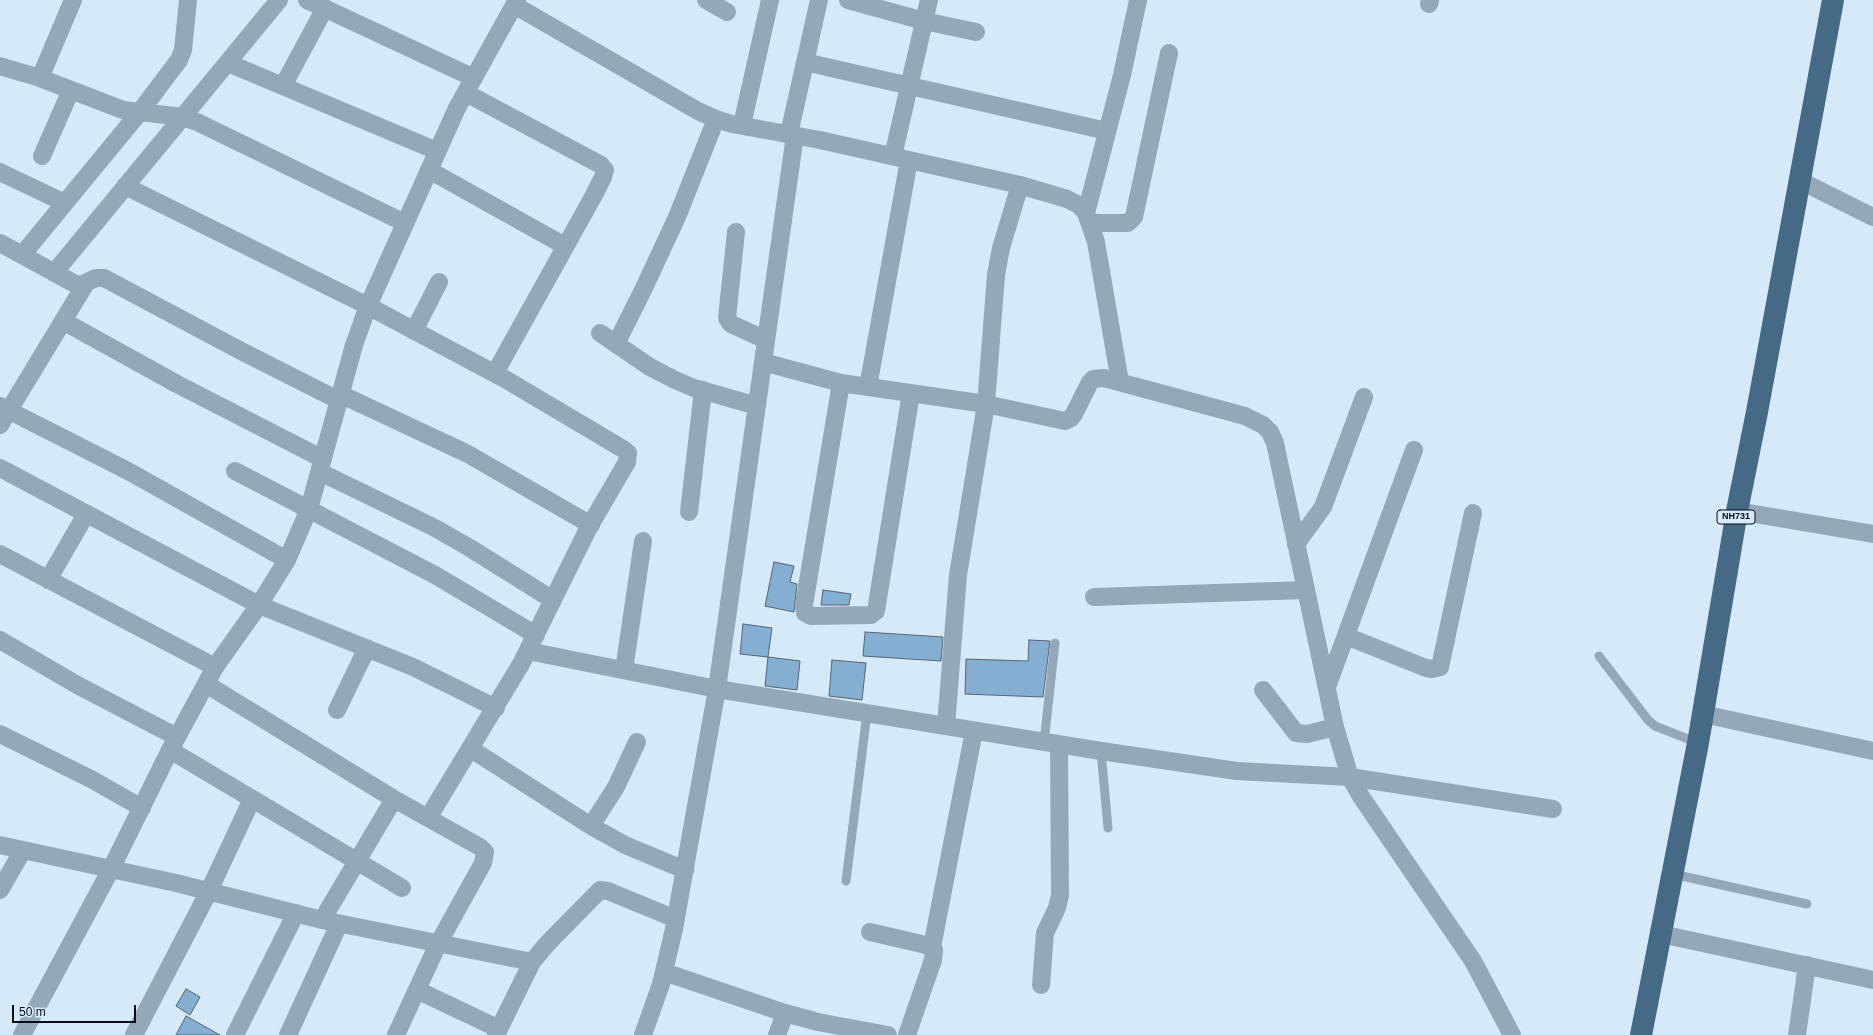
<!DOCTYPE html>
<html>
<head>
<meta charset="utf-8">
<style>
  body { margin:0 }
  #map { position:relative; width:1873px; height:1035px; overflow:hidden; background:#d6e9f9; font-family:Arial,sans-serif }
  canvas { display:block }
  .scale { position:absolute; left:12px; top:1005px; width:124px; height:18px; box-sizing:border-box; border:2px solid #070d12; border-top:0; padding-left:5px; font-size:12px; line-height:14px; white-space:nowrap; color:#070d12; -webkit-text-stroke:3px #d6e9f9; paint-order:stroke }
</style>
</head>
<body>
<div id="map">
<canvas width="1873" height="1035"></canvas>
<div class="scale">50 m</div>
</div>
<script>
const c = document.querySelector('canvas').getContext('2d');
c.lineJoin = 'round';
function paint(path, color) {
  c.fillStyle = color;
  c.fill(path, 'evenodd');
}
function toPath(rows) {
  const path = new Path2D();
  for (const r of rows) {
    path.moveTo(r[0], r[1]);
    for (let i = 2; i < r.length; i += 2) path.lineTo(r[i], r[i + 1]);
  }
  return path;
}
function stroke(path, color, width, dash) {
  c.strokeStyle = color;
  c.lineWidth = width;
  c.lineCap = dash ? 'butt' : 'round';
  c.setLineDash(dash || []);
  c.stroke(path);
}
function label(font, color, halo, rows, align = 'center') {
  c.font = font + ' Arial,sans-serif';
  c.lineWidth = 3;
  c.setLineDash([]);
  c.textBaseline = 'middle';
  c.strokeStyle = halo;
  c.fillStyle = color;
  for (const [text, x, y, turn = 0] of rows) {
    c.save();
    c.translate(x, y);
    c.rotate((+turn || 0) * Math.PI / 180);
    c.textAlign = isNaN(turn) ? turn : align;
    if (halo) c.strokeText(text, 0, 0);
    c.fillText(text, 0, 0);
    c.restore();
  }
}
const building = toPath([
  [774,562,794,566,790,582,797,584,794,612,765,606,774,562],
  [823,590,851,594,849,605,821,605,823,590],
  [743,624,772,628,768,657,740,654,743,624],
  [865,632,943,637,941,661,863,656,865,632],
  [1029,640,1050,641,1043,697,965,694,966,659,1028,661,1029,640],
  [768,657,800,661,797,690,765,686,768,657],
  [832,660,866,663,862,700,829,696,832,660],
  [186,989,200,997,190,1015,176,1006,186,989],
  [186,1016,220,1035,176,1035,186,1016]
]);
const service = toPath([
  [1599,656,1648,720,1655,726,1698,743],
  [1044,742,1055,643],
  [1101,751,1108,828],
  [1673,874,1807,904],
  [846,881,867,713]
]);
const minor = toPath([
  [307,0,474,78],
  [706,0,727,12],
  [848,0,924,21,976,32],
  [1429,4,1430,0],
  [514,5,698,111,716,119,732,124,820,140,1020,185,1067,199,1079,205,1086,213,1096,242,1120,382],
  [805,62,1107,131],
  [228,63,437,151],
  [0,66,40,78,123,110,183,117,197,122,405,223],
  [40,78,73,0],
  [283,86,325,8],
  [466,93,601,165,605,170,603,177,594,195,495,373],
  [742,125,770,0],
  [789,134,819,0],
  [42,156,71,90],
  [893,156,929,0],
  [429,170,565,246],
  [0,172,65,203],
  [1799,180,1873,217],
  [125,186,368,306,505,379,623,449,628,453,627,462,589,527,521,664,428,818],
  [1086,213,1122,75,1138,0],
  [1091,223,1128,223,1134,217,1169,53],
  [736,232,727,318,731,324,766,340],
  [0,243,77,285,83,284,96,278,104,278,243,352,338,400],
  [22,255,139,113,179,60,183,50,188,0],
  [54,273,279,0],
  [63,321,177,384,323,459],
  [414,331,439,282],
  [600,333,650,367,675,380,694,388,757,406],
  [616,344,644,288,677,217,716,119],
  [763,362,841,383,986,404,1065,421,1071,418,1074,414,1090,382,1093,379,1104,378,1245,416,1263,425,1270,432,1275,443,1335,727,1350,777,1360,795,1473,961,1512,1035],
  [841,383,804,605,805,613,811,616,871,615,876,611,911,393],
  [868,387,909,160],
  [340,394,468,454,591,525],
  [0,406,128,471,287,560],
  [0,425,86,283],
  [0,468,259,605,413,667,496,708],
  [235,471,435,575,536,635],
  [320,472,435,528,470,548,553,600],
  [1737,511,1873,534],
  [689,512,703,390],
  [1296,544,1323,507,1364,397],
  [0,554,215,667],
  [48,580,86,514],
  [1094,597,1306,590],
  [1346,636,1426,668,1432,669,1440,667,1473,513],
  [0,640,79,686,177,737],
  [528,651,717,689,1101,751,1237,771,1350,777,1553,809],
  [624,670,643,541],
  [206,684,394,799,480,847,485,852,483,863,438,944,396,1035],
  [1327,687,1414,450],
  [1263,690,1296,733,1307,734,1335,727],
  [337,710,367,648],
  [1703,714,1873,751],
  [946,726,958,575,986,404,996,275,1001,248,1020,185],
  [0,734,91,779,142,808],
  [471,749,591,826,625,845,685,870],
  [170,750,402,888],
  [591,826,616,787,637,742],
  [0,845,176,883,322,920,532,962],
  [0,890,23,850],
  [322,920,394,799],
  [870,932,926,945,934,950,933,960,907,1035],
  [1661,934,1873,980],
  [932,947,974,731],
  [664,972,785,1013,818,1022,888,1035],
  [1041,985,1045,933,1057,908,1060,895,1059,745],
  [417,990,499,1029],
  [22,1035,111,869,170,750,215,667,259,605,287,560,309,509,354,345,368,306,457,108,517,0],
  [134,1035,209,891,252,799],
  [235,1035,296,913],
  [288,1035,339,924],
  [496,1035,532,962,546,945,600,890,608,891,676,919],
  [643,1035,661,984,674,929,717,689,795,135],
  [777,1035,785,1013],
  [1797,1035,1807,965]
]);
const trunk = toPath([
  [1641,1035,1698,743,1737,511,1757,412,1833,0]
]);
const shields = [
  [1736,517,38]
];
const shieldNames = [
  ["NH731",1736,517]
];
paint(building, '#85afd2');
stroke(building, '#546472', 1);
stroke(service, '#95a8b7', 9);
stroke(minor, '#95a8b7', 18);
stroke(trunk, '#456a86', 22);
for (const [x, y, w] of shields) {
  const box = new Path2D();
  box.roundRect(x - w / 2, y - 7, w, 14, 3);
  c.fillStyle = '#d6e9f9';
  c.fill(box);
  stroke(box, '#070d12', 1);
}
label('bold 9px', '#070d12', null, shieldNames);
</script>
</body>
</html>
